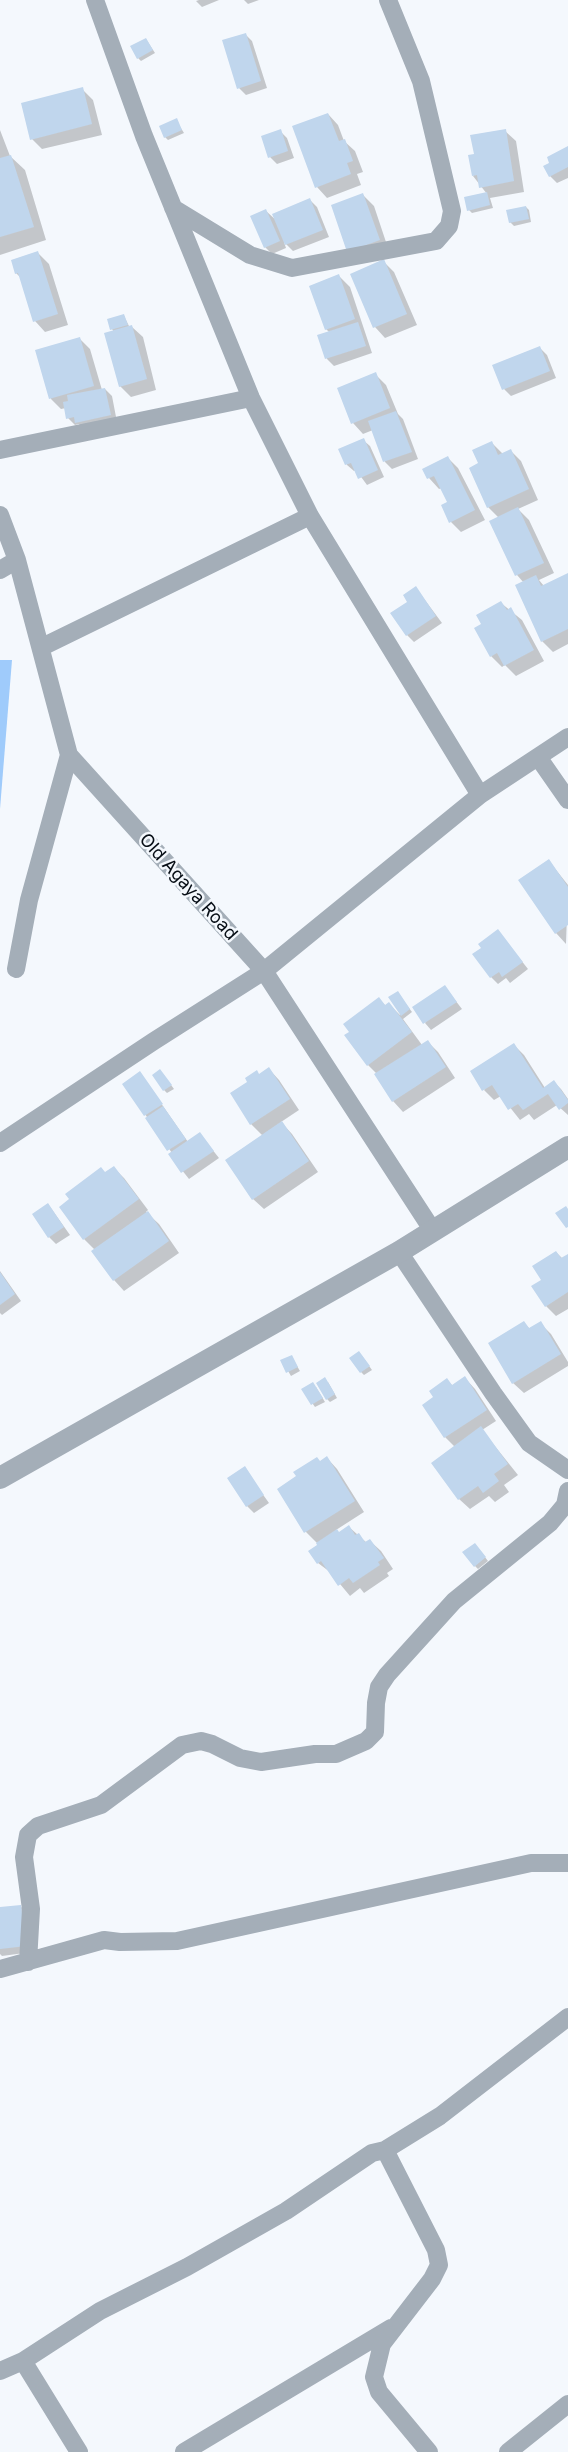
<!DOCTYPE html>
<html>
<head>
<meta charset="utf-8">
<style>
  body { margin:0 }
  canvas { display:block; background:#f4f8fd }
</style>
</head>
<body>
<canvas width="568" height="2452"></canvas>
<script>
const c = document.querySelector('canvas').getContext('2d');
c.lineJoin = 'round';
function paint(path, color) {
  c.fillStyle = color;
  c.fill(path, 'evenodd');
}
function toPath(rows) {
  const path = new Path2D();
  for (const r of rows) {
    path.moveTo(r[0], r[1]);
    for (let i = 2; i < r.length; i += 2) path.lineTo(r[i], r[i + 1]);
  }
  return path;
}
function stroke(path, color, width, dash) {
  c.strokeStyle = color;
  c.lineWidth = width;
  c.lineCap = dash ? 'butt' : 'round';
  c.setLineDash(dash || []);
  c.stroke(path);
}
function label(font, color, halo, rows, align = 'center') {
  c.font = font + ' Inter,sans-serif';
  c.lineWidth = 5;
  c.setLineDash([]);
  c.textBaseline = 'middle';
  c.strokeStyle = halo;
  c.fillStyle = color;
  for (const [text, x, y, turn = 0] of rows) {
    c.save();
    c.translate(x, y);
    c.rotate((+turn || 0) * Math.PI / 180);
    c.textAlign = isNaN(turn) ? turn : align;
    if (halo) c.strokeText(text, 0, 0);
    c.fillText(text, 0, 0);
    c.restore();
  }
}
const green = toPath([
  [0,660,12,660,0,809]
]);
const shadow = toPath([
  [199,0,219,0,202,7,196,1],
  [244,0,259,0,248,4],
  [245,34,252,41,267,88,246,95,239,88],
  [146,39,155,53,141,61,138,58],
  [82,89,93,100,102,135,42,149,32,139],
  [328,114,338,125,344,141,355,151,363,172,357,174,361,185,327,198,317,187],
  [176,120,184,133,168,140,165,137],
  [0,130,10,156,25,170,46,240,0,255],
  [280,131,287,138,294,158,277,164,270,157],
  [505,131,516,141,524,192,490,198,493,208,472,213,469,210,487,194,473,176],
  [568,148,568,178,557,183,550,176],
  [363,195,374,206,389,251,359,261],
  [310,200,317,207,329,237,293,251,284,242,286,248,272,254,265,247,266,211,277,221],
  [526,207,529,210,531,222,514,226,510,222],
  [38,253,49,264,68,325,45,332,35,321,21,278,16,273],
  [383,261,394,272,417,325,385,338,375,327,352,275],
  [339,276,350,287,372,353,334,366,327,359,319,336,330,333,326,329],
  [124,316,130,328,132,327,143,337,156,390,131,397,120,386,114,332,112,329],
  [80,339,90,349,102,390,105,389,112,396,117,422,83,429,79,424,75,425,68,418,66,408,61,409,51,399,37,351],
  [540,348,547,355,556,378,511,396,504,389],
  [375,374,386,385,398,414,403,419,418,459,392,469,385,462,373,430,363,434,353,423],
  [363,440,370,446,384,477,367,485,356,470,354,471,347,465,340,450],
  [492,443,503,454,511,451,521,461,538,500,518,509,529,520,554,573,539,580,544,586,568,575,568,644,553,652,542,641,524,583,517,575,491,522,499,518,488,507,480,464],
  [448,458,458,468,485,520,461,532,451,522,449,503,442,488,439,489,429,478,424,470],
  [416,588,442,623,414,642,407,635,409,602],
  [501,603,522,620,544,661,516,676,505,665,502,667,491,656,483,625],
  [549,861,568,885,566,944,556,933],
  [498,931,528,969,510,983,506,978,498,984,491,977,483,948],
  [445,987,462,1009,431,1030,425,1023],
  [400,996,412,1012,403,1019,422,1045,428,1042,438,1052,455,1078,403,1112,393,1101,377,1074,368,1065,379,999,386,1006,389,1004,400,1015],
  [514,1045,524,1055,545,1088,554,1082,561,1089,568,1099,568,1115,557,1105,534,1120,529,1114,520,1120,501,1096,494,1100,484,1090],
  [269,1069,279,1080,299,1110,281,1122,292,1134,318,1172,264,1209,253,1199,263,1136,251,1124,260,1075],
  [140,1073,188,1142,200,1134,219,1158,189,1179,170,1155,172,1153,124,1084],
  [163,1074,174,1089,167,1093,164,1090],
  [114,1168,124,1178,148,1210,146,1212,159,1224,179,1253,124,1291,114,1280,95,1250,84,1239,106,1173],
  [48,1204,70,1235,56,1244,49,1237],
  [556,1252,563,1259,568,1255,568,1309,556,1316,546,1306,543,1280],
  [0,1271,21,1301,2,1315,0,1313],
  [524,1323,530,1329,540,1323,551,1334,568,1362,568,1366,524,1393,513,1383],
  [291,1356,300,1371,291,1376,282,1361],
  [362,1356,372,1370,364,1375,361,1372],
  [465,1378,475,1389,496,1421,482,1430,518,1475,504,1485,509,1492,495,1502,489,1496,470,1509,459,1499,455,1447,445,1437,436,1398,447,1380,453,1386],
  [328,1382,337,1398,330,1402,327,1399],
  [316,1387,325,1402,315,1407,303,1390],
  [327,1458,337,1469,364,1512,336,1530,339,1533,349,1527,367,1543,370,1541,381,1551,393,1569,387,1573,389,1576,364,1593,360,1588,350,1596,330,1572,318,1563,319,1545,306,1532,279,1489],
  [244,1468,269,1503,254,1513,247,1506],
  [478,1548,488,1561,478,1569,475,1566],
  [20,1906,28,1913,32,1952,2,1956,0,1954,0,1909]
]);
const building = toPath([
  [246,33,261,81,237,89,222,40],
  [146,38,153,50,137,59,130,46],
  [83,87,92,124,30,140,21,103],
  [328,113,339,141,345,139,353,161,347,163,351,174,315,188,292,126],
  [177,118,182,130,164,138,159,126],
  [281,129,288,151,268,158,261,136],
  [506,129,514,181,479,188,477,175,472,176,468,155,474,154,470,135],
  [568,146,568,167,549,177,543,166,549,163,547,157],
  [11,155,34,227,0,237,0,158],
  [487,192,490,205,467,211,464,197],
  [363,193,380,240,347,252,331,205],
  [310,198,323,230,285,245,272,214],
  [526,206,529,219,509,223,506,210],
  [266,209,280,241,264,248,250,216],
  [38,251,58,314,33,322,18,273,15,274,11,260],
  [384,259,407,314,373,328,350,274],
  [339,274,355,319,325,330,309,286],
  [124,314,128,325,110,330,107,319],
  [358,322,366,346,325,359,317,335],
  [132,325,147,379,119,387,104,333],
  [80,337,94,386,49,399,35,350],
  [540,346,550,371,502,390,492,365],
  [376,372,390,408,351,424,337,388],
  [105,388,111,415,75,423,74,417,66,419,63,402,68,401,67,395],
  [396,411,412,452,383,462,368,421],
  [364,438,378,470,358,479,351,463,345,465,338,449],
  [492,441,498,455,511,449,529,489,487,508,469,468,478,463,472,450],
  [448,456,475,510,449,523,441,505,447,502,434,476,427,479,422,469],
  [518,507,544,563,515,576,489,521],
  [568,573,568,629,541,642,515,585,536,575,541,586],
  [416,586,436,616,406,636,390,613,407,602,403,595],
  [501,601,507,610,511,607,534,650,504,666,497,653,490,657,474,628,481,624,476,615],
  [549,859,568,887,568,925,555,934,518,880],
  [498,929,523,962,502,977,499,972,490,978,472,954,481,948,478,944],
  [445,985,457,1002,423,1024,412,1007],
  [398,991,410,1009,401,1016,388,997],
  [379,997,385,1005,389,1002,412,1032,367,1066,344,1035,349,1032,343,1024],
  [428,1040,446,1067,392,1102,374,1074],
  [514,1043,543,1088,554,1080,568,1100,568,1103,559,1110,548,1094,523,1110,518,1104,508,1110,492,1085,482,1091,470,1071],
  [269,1067,290,1099,250,1125,230,1093,247,1082,245,1078,257,1070,259,1074],
  [160,1069,172,1085,163,1091,152,1075],
  [140,1071,163,1104,144,1116,122,1084],
  [163,1106,186,1139,167,1151,145,1118],
  [282,1121,309,1161,252,1200,225,1160],
  [200,1132,214,1151,181,1173,168,1154],
  [114,1166,139,1199,83,1240,59,1207,69,1199,65,1194,101,1167,105,1172],
  [48,1203,64,1227,48,1238,32,1214],
  [566,1206,568,1209,568,1227,566,1228,555,1213],
  [148,1211,169,1241,113,1281,91,1251],
  [556,1251,561,1258,568,1254,568,1292,545,1307,531,1286,541,1280,532,1266],
  [0,1272,15,1294,0,1305],
  [524,1321,529,1328,541,1321,561,1354,512,1384,488,1343],
  [359,1351,370,1366,360,1373,349,1358],
  [292,1355,298,1367,286,1373,280,1360],
  [465,1376,487,1410,444,1438,422,1405,433,1397,429,1391,447,1378,452,1385],
  [325,1377,335,1394,326,1400,316,1383],
  [313,1382,323,1398,311,1405,301,1389],
  [481,1426,508,1464,494,1474,499,1481,483,1493,478,1486,458,1500,431,1463],
  [327,1456,355,1501,304,1533,277,1489,296,1476,293,1472,317,1457,320,1461],
  [245,1466,264,1495,246,1507,227,1478],
  [349,1525,355,1535,359,1533,365,1542,370,1539,384,1558,378,1562,380,1565,353,1583,349,1578,338,1586,321,1561,317,1564,308,1551,317,1545,316,1543,337,1529,339,1532],
  [475,1543,486,1557,474,1567,462,1552],
  [21,1905,26,1946,0,1949,0,1907]
]);
const minor = toPath([
  [95,0,144,136,251,398,310,516,480,795],
  [173,208,250,255,292,268,436,241,449,226,452,211,421,81,388,0],
  [0,450,251,398],
  [0,515,17,560,69,755,264,971,433,1231],
  [0,570,17,560],
  [42,647,310,516],
  [538,757,568,800],
  [16,969,29,900,69,755],
  [0,1143,154,1041,264,971,480,795,568,737],
  [399,1252,493,1393,529,1443,568,1470],
  [28,1962,31,1909,24,1857,28,1835,38,1826,101,1805,182,1745,201,1741,212,1744,240,1758,261,1762,315,1754,336,1754,366,1741,375,1732,376,1703,379,1687,387,1675,454,1601,550,1523,565,1505,568,1491],
  [0,1969,104,1940,120,1942,177,1941,531,1863,568,1863],
  [23,2361,79,2452],
  [0,2371,23,2361,100,2311,187,2267,286,2211,372,2153,385,2150],
  [184,2452,391,2328],
  [429,2452,379,2392,374,2377,382,2344,432,2279,439,2265,436,2250,385,2150,440,2116,568,2017],
  [508,2452,568,2404]
]);
const tertiary = toPath([
  [0,1478,399,1252,568,1147]
]);
const streetNames = [
  ["Old Agaya Road",188,887,48]
];
paint(green, '#9fcbfb');
paint(shadow, '#0003');
paint(building, '#c0d6ed');
stroke(minor, '#a4aeb8', 18);
stroke(tertiary, '#a4aeb8', 22);
label('18px', '#070e16', '#f4f8fd', streetNames);
</script>
</body>
</html>
